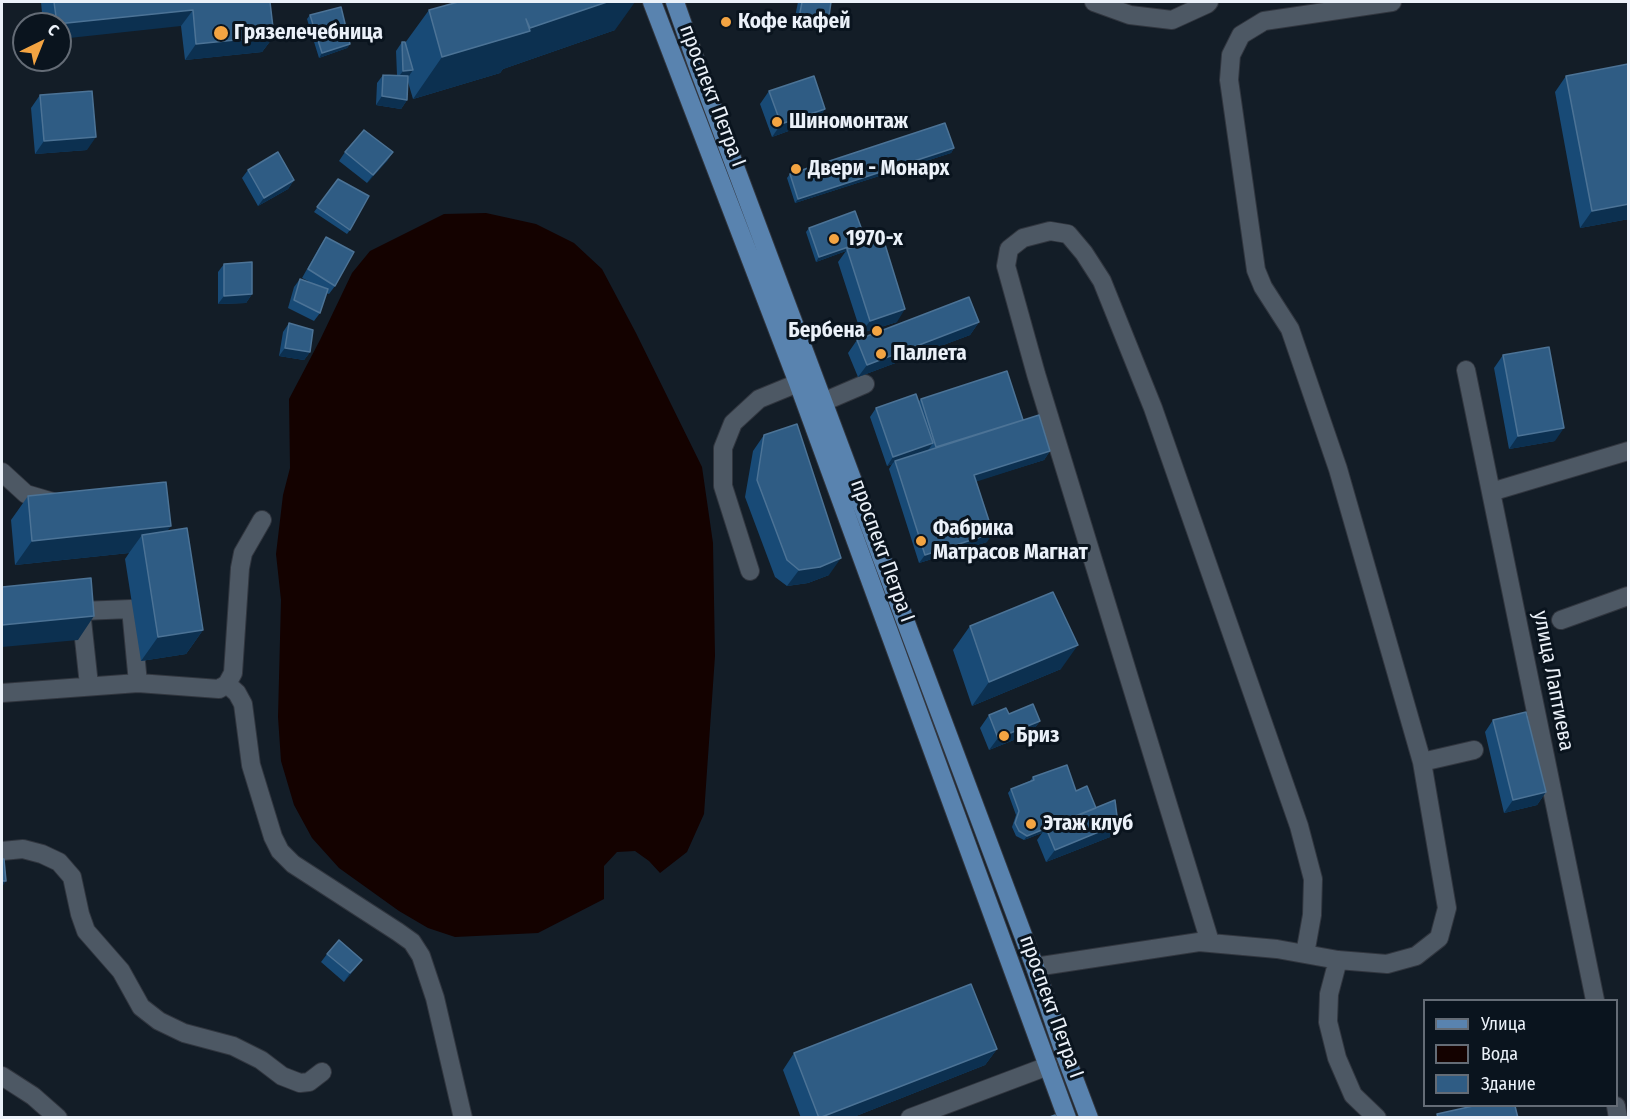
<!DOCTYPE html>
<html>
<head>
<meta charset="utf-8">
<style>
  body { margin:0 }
  #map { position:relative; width:1630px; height:1119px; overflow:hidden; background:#131d27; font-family:"Fira Sans Condensed",sans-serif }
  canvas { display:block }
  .frame { position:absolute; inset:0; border:3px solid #ebf1f9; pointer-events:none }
  .legend { position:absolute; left:1423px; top:999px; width:195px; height:108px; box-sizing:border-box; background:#0a141e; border:2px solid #646c76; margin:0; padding:8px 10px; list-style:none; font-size:18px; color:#ebf1f9 }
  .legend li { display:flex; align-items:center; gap:12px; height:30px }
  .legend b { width:30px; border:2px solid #646c76 }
  .north { position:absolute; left:12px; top:12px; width:60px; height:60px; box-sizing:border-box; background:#0a141e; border:2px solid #646c76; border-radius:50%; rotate:43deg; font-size:16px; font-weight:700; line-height:24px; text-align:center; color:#ebf1f9 }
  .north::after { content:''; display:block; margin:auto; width:21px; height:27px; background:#f3a442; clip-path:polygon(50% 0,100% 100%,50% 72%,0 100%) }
</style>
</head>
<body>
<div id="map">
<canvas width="1630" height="1119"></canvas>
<div class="frame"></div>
<ul class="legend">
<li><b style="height:8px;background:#5983af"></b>Улица</li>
<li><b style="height:16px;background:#140200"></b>Вода</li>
<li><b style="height:16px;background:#2f5c84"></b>Здание</li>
</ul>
<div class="north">С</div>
</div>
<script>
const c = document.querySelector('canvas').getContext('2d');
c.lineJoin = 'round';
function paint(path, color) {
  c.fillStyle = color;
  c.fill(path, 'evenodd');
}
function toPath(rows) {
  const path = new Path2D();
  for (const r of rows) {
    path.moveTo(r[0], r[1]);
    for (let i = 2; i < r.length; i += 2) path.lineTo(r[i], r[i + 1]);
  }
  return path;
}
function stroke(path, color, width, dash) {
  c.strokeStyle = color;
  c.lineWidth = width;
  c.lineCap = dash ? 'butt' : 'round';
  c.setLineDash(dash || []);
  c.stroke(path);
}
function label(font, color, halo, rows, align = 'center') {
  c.font = font + ' "Fira Sans Condensed",sans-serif';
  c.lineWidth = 6;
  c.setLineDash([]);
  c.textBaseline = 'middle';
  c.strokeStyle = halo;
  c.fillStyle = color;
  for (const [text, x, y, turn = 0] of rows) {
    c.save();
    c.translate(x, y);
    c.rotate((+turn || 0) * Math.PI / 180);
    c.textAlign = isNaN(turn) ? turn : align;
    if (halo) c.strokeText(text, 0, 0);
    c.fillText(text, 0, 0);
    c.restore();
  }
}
const water = toPath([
  [486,213,536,224,574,243,602,269,636,333,702,467,713,543,715,656,704,814,687,852,660,873,649,861,635,851,617,852,604,866,604,899,538,933,455,937,428,928,399,911,339,868,312,838,294,805,281,761,278,717,281,600,276,554,283,495,290,468,289,399,320,340,352,273,370,251,444,214]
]);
const minor = toPath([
  [1094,2,1130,15,1172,20,1207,4,1209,2],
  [1392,2,1264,21,1241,35,1231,55,1229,80,1256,270,1263,287,1290,329,1338,469,1422,762],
  [1466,370,1595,1000],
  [823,402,865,384],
  [2,472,26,494,53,502],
  [1491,492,1628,451],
  [750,571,723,486,723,448,733,423,759,399,798,383],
  [1561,620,1628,596],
  [227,684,237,693,243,704,251,765,273,837,280,851,293,864,398,932,412,942,421,956,435,998,463,1118],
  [89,685,81,611,131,609,138,683],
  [2,693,138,683,219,689,227,684,233,673,240,568,243,553,262,520],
  [2,851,23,849,42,854,59,862,72,877,80,914,86,931,121,971,141,1007,159,1021,184,1033,233,1046,261,1060,282,1076,300,1083,309,1082,322,1072],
  [1210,942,1036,374,1006,266,1009,249,1023,238,1050,231,1068,234,1084,253,1102,281,1153,408,1299,826,1313,879,1312,915,1305,954],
  [1338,960,1329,994,1328,1022,1337,1058,1353,1095,1377,1118],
  [1035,967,1199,942,1277,949,1338,960,1387,964,1416,956,1439,938,1447,908,1422,762,1474,750],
  [2,1076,33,1096,58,1118],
  [1616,1106,1618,1118],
  [910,1118,1048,1066]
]);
const major = toPath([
  [652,2,798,383,1067,1118],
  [675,2,700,73,1035,967,1064,1052,1089,1118]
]);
const wall = toPath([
  [41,2,270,2,274,36,262,52,185,60,181,26,43,24],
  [798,2,831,2,828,23,822,31,793,27],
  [429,10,615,30,503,69,500,73,413,99,408,82,407,100,401,109,376,105,377,83,383,75,397,75,396,51,402,42,405,43],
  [310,15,350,44,347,48,319,58,307,19],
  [1566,76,1629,219,1580,228,1555,92],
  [769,91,825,109,816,121,772,137,760,104],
  [40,95,87,150,35,154,31,108],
  [954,148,951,153,795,203,787,178,790,174],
  [345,152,393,152,387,161,367,183,339,161],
  [248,170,294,180,288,189,258,206,242,178],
  [338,179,350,230,347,234,314,212],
  [809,228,866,241,864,244,897,322,861,333,838,262,846,251,816,262,806,232],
  [326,237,335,286,329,294,326,293,320,313,314,321,288,308,294,287,300,279,310,282,302,278,320,246],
  [224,264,252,294,246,303,218,304,218,272],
  [979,322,970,335,858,377,848,353,857,340],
  [289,323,310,352,304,360,279,356,283,332],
  [1503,355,1555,441,1509,449,1494,368],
  [921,399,1023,420,1050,451,1044,460,976,481,987,542,919,563,889,469,892,464,887,466,870,417,876,408,919,401],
  [764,435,829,575,808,583,787,586,775,577,745,497,753,451],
  [28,496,167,531,203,630,186,654,141,661,125,559,129,553,15,565,11,520],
  [970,626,1061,669,972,706,953,650],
  [1009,714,1040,721,1031,733,989,750,980,728,989,715],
  [1493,720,1546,792,1537,805,1504,813,1485,732],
  [1033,777,1076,791,1096,808,1110,837,1046,862,1037,840,1042,833,1024,840,1016,836,1012,827,1016,815,1008,793,1011,789,1030,781],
  [327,954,362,960,344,982,321,962],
  [997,1049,985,1065,851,1118,801,1118,783,1070,794,1053]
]);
const shadedWall = toPath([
  [607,2,635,2,615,30,503,69,500,73,413,99,442,57,528,32,530,28],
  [193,10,181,26,60,39,60,24,57,24],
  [799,18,828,23,822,31,793,27],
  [274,36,262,52,185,60,196,44],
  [350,44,347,48,319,58,322,53],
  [413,70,407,79,397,79,403,71],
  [382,96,407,100,401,109,376,105],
  [825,109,816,121,772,137,781,124],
  [96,137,87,150,35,154,44,141],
  [954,148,951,153,795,203,798,199],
  [393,152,387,161,367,183,373,175],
  [294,180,288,189,258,206,264,198],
  [1629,204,1629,219,1580,228,1592,211],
  [866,241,863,245,847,249,846,251,816,262,819,257],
  [252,294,246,303,218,304,224,296],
  [905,309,897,322,861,333,870,321],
  [979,322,970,335,858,377,867,365],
  [285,348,310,352,304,360,279,356],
  [1564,428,1555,441,1509,449,1518,436],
  [933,443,927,452,895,461,892,464,887,466,893,457],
  [1050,451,1044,460,969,484,974,475],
  [171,526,154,550,142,535,129,553,15,565,32,541],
  [993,533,987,542,919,563,925,555],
  [841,558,829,575,808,583,787,586,799,570],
  [94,616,78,640,2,647,2,625],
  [203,630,186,654,141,661,158,637],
  [1078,645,1061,669,972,706,989,682],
  [1040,721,1031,733,989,750,998,738],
  [1546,792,1537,805,1504,813,1513,800],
  [1118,824,1110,837,1046,862,1055,850],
  [1045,829,1042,833,1024,840,1027,836],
  [2,881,6,881,2,887],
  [362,960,356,968,344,982,350,973],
  [997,1049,985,1065,851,1118,820,1118]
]);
const building = toPath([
  [54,2,270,2,274,36,196,44,193,10,57,24,54,2],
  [458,2,607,2,530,28,526,19,530,31,442,57,429,10,458,2],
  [802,2,831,2,828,23,799,18,802,2],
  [341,7,350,44,322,53,310,15,341,7],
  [402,42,405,42,413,70,403,71,402,42],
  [1628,64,1629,69,1629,204,1592,211,1566,76,1628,64],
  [383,75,408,76,407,100,382,96,383,75],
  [814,76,825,109,781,124,769,91,814,76],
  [92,91,96,137,44,141,40,95,92,91],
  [945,123,954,148,798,199,790,174,945,123],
  [364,130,393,152,373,175,345,152,364,130],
  [278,152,294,180,264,198,248,170,278,152],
  [338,179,369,196,350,230,317,207,338,179],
  [855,211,866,241,819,257,809,228,855,211],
  [326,237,354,252,335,286,308,269,326,237],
  [883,238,905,309,870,321,847,249,883,238],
  [252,262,252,294,224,296,224,264,252,262],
  [300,279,328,289,320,313,294,300,300,279],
  [969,297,979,322,867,365,857,340,969,297],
  [289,323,313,330,310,352,285,348,289,323],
  [1549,347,1564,428,1518,436,1503,355,1549,347],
  [1007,371,1023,420,936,447,921,399,1007,371],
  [916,394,933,443,893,457,876,408,916,394],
  [1039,415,1050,451,974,475,993,533,925,555,895,461,1039,415],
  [797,424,841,558,820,567,799,570,787,560,757,480,764,435,797,424],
  [166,482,171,526,32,541,28,496,166,482],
  [187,528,203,630,158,637,142,535,187,528],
  [91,578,94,616,2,625,2,587,91,578],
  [1053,592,1078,645,989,682,970,626,1053,592],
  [1033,704,1040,721,998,738,989,715,1006,708,1009,714,1033,704],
  [1526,712,1546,792,1513,800,1493,720,1526,712],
  [1067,765,1076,791,1087,786,1096,808,1027,836,1019,831,1015,823,1019,811,1011,789,1034,780,1033,777,1067,765],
  [1115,800,1118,824,1055,850,1046,828,1115,800],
  [2,859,4,859,6,881,2,881,2,859],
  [339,940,362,960,350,973,327,954,339,940],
  [971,984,997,1049,819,1118,794,1053,971,984],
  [1473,1106,1515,1106,1518,1118,1438,1118,1437,1114,1473,1106],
  [1055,1115,1056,1118,1047,1118,1055,1115]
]);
const markers = [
  [726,22,6,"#f3a442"],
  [221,33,8,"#f3a442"],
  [777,122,6,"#f3a442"],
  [796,169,6,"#f3a442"],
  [834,239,6,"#f3a442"],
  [877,331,6,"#f3a442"],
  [881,354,6,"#f3a442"],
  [921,541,6,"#f3a442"],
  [1004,736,6,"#f3a442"],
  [1031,824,6,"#f3a442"]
];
const poiNames = [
  ["Кофе кафей",738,22],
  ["Грязелечебница",234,33],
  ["Шиномонтаж",789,122],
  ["Двери - Монарх",808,169],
  ["1970-х",846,239],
  ["Бербена",865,331,"right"],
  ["Паллета",893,354],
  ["Фабрика",933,529],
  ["Матрасов Магнат",933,553],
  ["Бриз",1016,736],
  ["Этаж клуб",1043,824]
];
const streetNames = [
  ["проспект Петра I",712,96,69],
  ["проспект Петра I",882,551,70],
  ["улица Лаптиева",1553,681,79],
  ["проспект Петра I",1051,1007,70]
];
paint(water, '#140200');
stroke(minor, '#31363f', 20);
stroke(major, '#31363f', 20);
stroke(minor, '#4d5864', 18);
stroke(major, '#5983af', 18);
paint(wall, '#184a76');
paint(shadedWall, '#0c3050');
paint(building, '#2f5c84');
stroke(building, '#4c7396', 1.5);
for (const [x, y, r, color] of markers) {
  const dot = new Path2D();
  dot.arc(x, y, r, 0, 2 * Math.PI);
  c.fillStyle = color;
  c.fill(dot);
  stroke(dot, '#0a141e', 2);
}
label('bold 21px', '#ebf1f9', '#0a141e', poiNames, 'left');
label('21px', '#ebf1f9', '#0a141e', streetNames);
</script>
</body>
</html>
